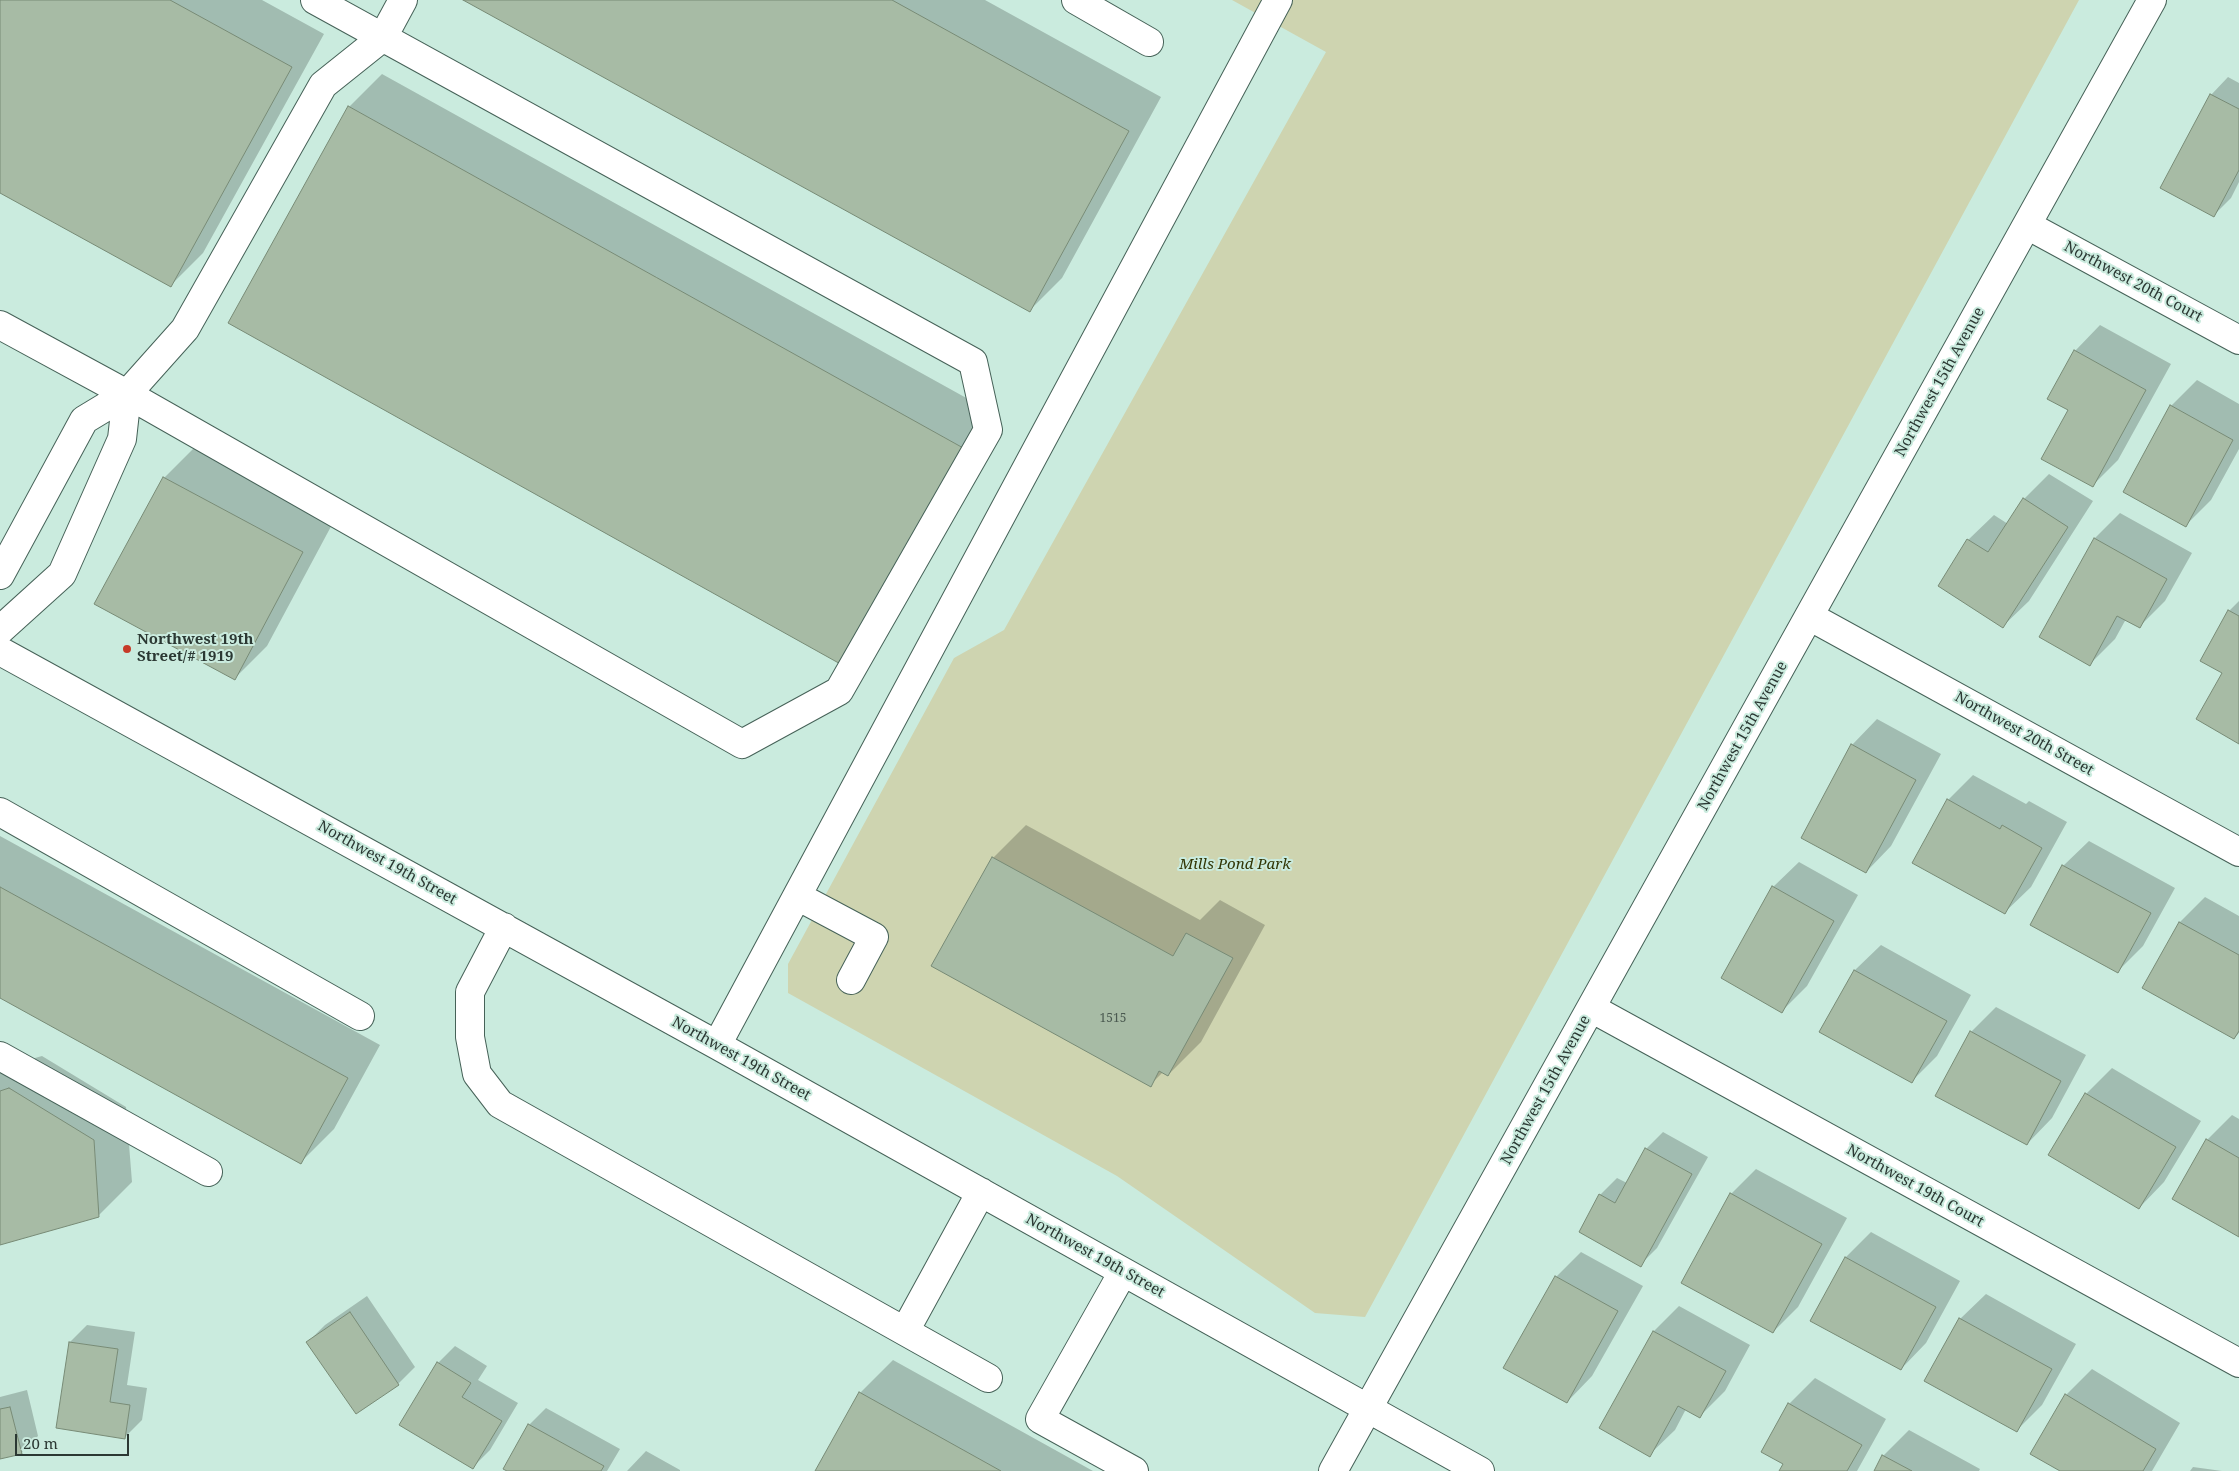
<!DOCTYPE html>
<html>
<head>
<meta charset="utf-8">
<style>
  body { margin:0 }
  #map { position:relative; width:2239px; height:1471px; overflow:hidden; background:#caebde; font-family:"Noto Serif",serif }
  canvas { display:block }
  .scale { position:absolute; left:15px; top:1434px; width:114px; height:22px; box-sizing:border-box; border:2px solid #2b3833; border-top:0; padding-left:6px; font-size:15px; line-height:18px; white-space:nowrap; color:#2b3833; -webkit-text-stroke:4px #caebde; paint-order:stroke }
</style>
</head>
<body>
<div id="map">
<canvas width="2239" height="1471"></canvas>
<div class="scale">20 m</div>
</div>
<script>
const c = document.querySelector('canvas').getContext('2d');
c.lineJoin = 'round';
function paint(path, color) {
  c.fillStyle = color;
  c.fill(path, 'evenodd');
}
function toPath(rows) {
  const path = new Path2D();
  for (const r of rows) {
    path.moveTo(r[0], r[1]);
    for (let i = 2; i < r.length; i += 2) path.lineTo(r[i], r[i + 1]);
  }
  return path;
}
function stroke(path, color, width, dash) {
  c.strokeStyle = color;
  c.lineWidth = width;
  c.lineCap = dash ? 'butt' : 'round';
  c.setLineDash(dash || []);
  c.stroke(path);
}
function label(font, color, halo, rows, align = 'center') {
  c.font = font + ' "Noto Serif",serif';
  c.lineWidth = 4;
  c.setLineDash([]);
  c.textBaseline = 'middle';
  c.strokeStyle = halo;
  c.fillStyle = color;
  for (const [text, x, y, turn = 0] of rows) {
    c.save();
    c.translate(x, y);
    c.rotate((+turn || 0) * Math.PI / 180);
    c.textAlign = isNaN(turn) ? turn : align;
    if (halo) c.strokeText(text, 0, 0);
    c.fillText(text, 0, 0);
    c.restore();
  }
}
const green = toPath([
  [1232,0,2079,0,1365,1317,1315,1313,1117,1176,788,993,788,964,954,658,1004,630,1326,52]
]);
const shadow = toPath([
  [0,0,262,0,324,34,203,253,170,286,0,191],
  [466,0,985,0,1161,97,1062,278,1029,311],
  [382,74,997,415,877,632,230,323,349,107],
  [2228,77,2239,83,2239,182,2231,198,2214,215,2162,187,2211,95],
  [2100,325,2171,364,2118,460,2092,486,2070,410,2075,351],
  [2197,380,2239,404,2239,449,2211,500,2186,525,2124,492,2171,406],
  [197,445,335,519,267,646,234,679,164,478],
  [2049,474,2093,501,2029,601,2003,626,1968,540,1994,515,2008,524,2024,499],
  [2120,513,2192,553,2165,601,2140,626,2126,619,2115,639,2090,664,2040,637,2095,538],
  [2239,601,2239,742,2224,673,2229,611],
  [1877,719,1941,754,1891,846,1866,872,1852,745],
  [1973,775,2026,804,2029,801,2067,822,2031,887,2005,912,1948,800],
  [1026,825,1200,920,1220,900,1265,925,1201,1042,1168,1075,1163,1072,1150,1085,993,858],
  [0,836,380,1045,334,1129,301,1162,0,997],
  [2089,841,2175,888,2143,946,2118,971,2063,866],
  [1799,862,1858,895,1807,986,1782,1011,1773,887],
  [2205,897,2239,916,2239,1033,2234,1038,2144,987,2180,922],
  [1881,945,1971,995,1937,1056,1911,1082,1821,1031,1855,970],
  [1996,1007,2086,1055,2052,1118,2027,1144,1971,1032],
  [42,1056,126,1107,132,1182,98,1216,0,1244,0,1068],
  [2112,1068,2201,1121,2164,1182,2139,1208,2050,1155,2086,1094],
  [2232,1115,2239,1119,2239,1235,2207,1140],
  [1663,1132,1708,1157,1657,1248,1640,1265,1600,1195,1617,1178,1627,1183,1646,1149],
  [1756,1169,1847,1218,1798,1307,1773,1332,1731,1194],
  [1871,1232,1960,1281,1926,1343,1901,1369,1812,1320,1846,1257],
  [1581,1252,1643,1286,1592,1376,1567,1402,1556,1277],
  [1986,1294,2076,1344,2042,1405,2017,1430,1960,1319],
  [367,1296,415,1367,398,1384,356,1412,308,1342,325,1325],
  [1679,1306,1750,1345,1725,1391,1700,1416,1686,1409,1675,1430,1649,1455,1600,1428,1654,1331],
  [87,1325,135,1332,127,1385,147,1388,142,1420,125,1437,70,1342],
  [455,1346,487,1366,478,1380,518,1403,490,1450,473,1467,438,1363],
  [893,1360,1093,1471,816,1471,860,1393],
  [2092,1369,2180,1423,2152,1471,2062,1471,2066,1395],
  [1815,1378,1886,1419,1857,1471,1780,1471,1784,1464,1789,1404],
  [27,1390,38,1436,21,1453,0,1458,0,1397],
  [546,1408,620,1449,607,1471,509,1471,529,1425],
  [1909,1430,1980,1469,1979,1471,1875,1471,1883,1456],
  [646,1451,680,1470,680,1471,627,1471],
  [2193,1467,2222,1471,2190,1471]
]);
const building = toPath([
  [0,0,170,0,292,67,171,287,0,193,0,0],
  [463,0,892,0,1129,131,1030,312,463,0],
  [2210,94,2239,109,2239,170,2214,217,2160,188,2210,94],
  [348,106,965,449,844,666,228,323,348,106],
  [2074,350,2146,390,2093,487,2041,459,2068,410,2047,399,2074,350],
  [2170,405,2233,440,2186,527,2123,492,2170,405],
  [163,477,303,552,235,680,94,604,163,477],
  [2023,498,2068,527,2003,628,1938,586,1967,539,1988,552,2023,498],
  [2094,538,2167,579,2140,628,2117,616,2090,666,2039,637,2094,538],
  [2228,610,2239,616,2239,744,2196,719,2222,673,2200,661,2228,610],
  [1851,744,1916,780,1866,873,1801,838,1851,744],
  [1947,799,2000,829,2002,825,2042,848,2005,914,1912,863,1947,799],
  [992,857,1173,956,1186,933,1233,958,1168,1076,1159,1071,1151,1087,931,966,992,857],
  [2062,865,2151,913,2118,973,2030,925,2062,865],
  [1772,886,1834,921,1782,1013,1721,978,1772,886],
  [0,887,348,1078,301,1164,0,998,0,887],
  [2179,922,2239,955,2239,1031,2234,1039,2142,988,2179,922],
  [1854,970,1947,1021,1912,1083,1819,1032,1854,970],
  [1970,1031,2061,1081,2027,1145,1935,1096,1970,1031],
  [9,1088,94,1140,99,1217,0,1245,0,1091,9,1088],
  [2085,1093,2176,1147,2139,1209,2048,1155,2085,1093],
  [2206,1139,2239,1158,2239,1237,2172,1199,2206,1139],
  [1645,1148,1692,1174,1641,1267,1579,1232,1599,1194,1615,1203,1645,1148],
  [1730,1193,1822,1244,1773,1333,1681,1283,1730,1193],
  [1845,1257,1936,1307,1901,1370,1810,1321,1845,1257],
  [1555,1276,1618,1311,1567,1403,1503,1368,1555,1276],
  [350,1312,399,1385,356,1414,306,1342,350,1312],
  [1959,1318,2052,1369,2017,1432,1924,1381,1959,1318],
  [1653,1331,1726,1371,1700,1418,1678,1406,1650,1457,1599,1428,1653,1331],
  [69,1342,118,1349,110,1402,130,1405,125,1439,56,1428,69,1342],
  [437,1362,471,1383,462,1397,502,1421,473,1469,399,1425,437,1362],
  [859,1392,1001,1471,815,1471,859,1392],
  [2065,1394,2156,1449,2143,1471,2060,1471,2030,1454,2065,1394],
  [1788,1403,1862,1445,1847,1471,1779,1471,1783,1464,1761,1452,1788,1403],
  [10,1407,22,1454,0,1459,0,1409,10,1407],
  [528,1424,604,1466,601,1471,507,1471,503,1469,528,1424],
  [1882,1455,1912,1471,1874,1471,1882,1455]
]);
const minor = toPath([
  [1076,0,1149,42],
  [2027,225,2239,340],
  [0,325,127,394,742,744,839,691,988,430,973,362,315,0],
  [0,575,84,420,127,394,185,329,323,85,383,37,403,0],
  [1809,616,2239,852],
  [0,630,62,574,122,439,127,394],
  [0,651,717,1045,1480,1471],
  [0,812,360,1016],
  [797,896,874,937,851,980],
  [504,927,470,992,470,1037,477,1074,500,1104,988,1378],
  [1591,1008,2239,1363],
  [717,1045,1278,0],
  [0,1056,208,1172],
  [1123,1272,1040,1419,1134,1471],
  [905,1331,981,1192],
  [1333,1471,2152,0]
]);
const markers = [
  [127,649,5,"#c63a28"]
];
const numberNames = [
  ["1515",1113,1019]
];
const streetNames = [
  ["Northwest 20th Court",2133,282,28],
  ["Northwest 15th Avenue",1940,382,-61],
  ["Northwest 20th Street",2024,734,29],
  ["Northwest 15th Avenue",1743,736,-61],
  ["Northwest 19th Street",387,863,29],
  ["Northwest 19th Street",741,1059,29],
  ["Northwest 15th Avenue",1546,1090,-61],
  ["Northwest 19th Court",1915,1186,29],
  ["Northwest 19th Street",1095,1256,29]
];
const poiNames = [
  ["Northwest 19th",137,640],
  ["Street/# 1919",137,657]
];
const parkNames = [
  ["Mills Pond Park",1235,865]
];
paint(green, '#ced4b0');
paint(shadow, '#0003');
paint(building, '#a7bba5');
stroke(building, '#788b76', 1);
stroke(minor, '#466258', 30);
stroke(minor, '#fff', 28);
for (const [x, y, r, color] of markers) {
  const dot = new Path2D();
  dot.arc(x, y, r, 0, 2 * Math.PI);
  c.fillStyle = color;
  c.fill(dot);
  stroke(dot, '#caebde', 2);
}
label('12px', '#4a5950', null, numberNames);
label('15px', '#2b3833', '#caebde', streetNames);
label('bold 15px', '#2b3833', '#caebde', poiNames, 'left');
label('italic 15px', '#313504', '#caebde', parkNames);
</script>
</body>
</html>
